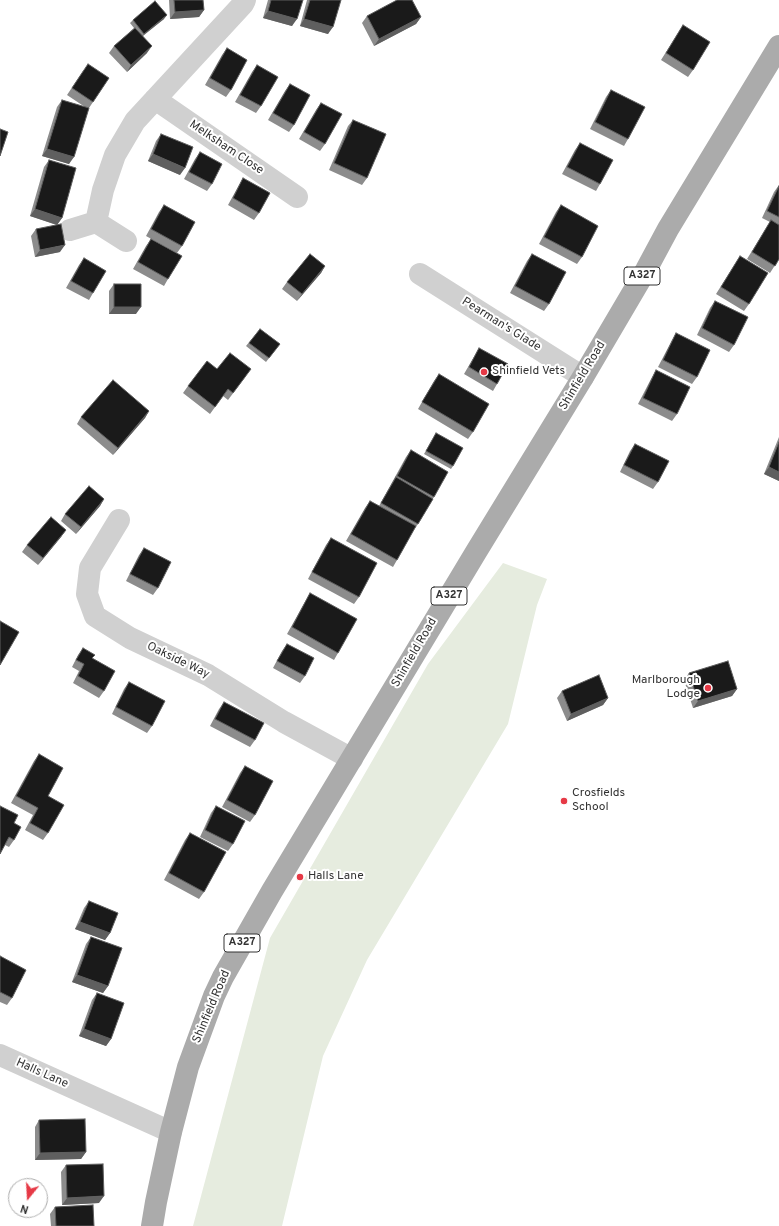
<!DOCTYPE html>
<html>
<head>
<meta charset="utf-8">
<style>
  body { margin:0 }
  #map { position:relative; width:779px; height:1226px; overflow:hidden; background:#fff; font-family:Overpass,sans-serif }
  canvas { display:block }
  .north { position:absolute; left:8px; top:1178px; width:40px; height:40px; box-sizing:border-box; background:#fff; border:1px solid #adadad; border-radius:50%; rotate:198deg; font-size:11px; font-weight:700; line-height:16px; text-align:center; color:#333 }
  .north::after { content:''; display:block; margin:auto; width:14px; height:18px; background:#e63946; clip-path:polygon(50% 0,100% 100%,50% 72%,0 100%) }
</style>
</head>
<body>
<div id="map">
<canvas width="779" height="1226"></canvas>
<div class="north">N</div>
</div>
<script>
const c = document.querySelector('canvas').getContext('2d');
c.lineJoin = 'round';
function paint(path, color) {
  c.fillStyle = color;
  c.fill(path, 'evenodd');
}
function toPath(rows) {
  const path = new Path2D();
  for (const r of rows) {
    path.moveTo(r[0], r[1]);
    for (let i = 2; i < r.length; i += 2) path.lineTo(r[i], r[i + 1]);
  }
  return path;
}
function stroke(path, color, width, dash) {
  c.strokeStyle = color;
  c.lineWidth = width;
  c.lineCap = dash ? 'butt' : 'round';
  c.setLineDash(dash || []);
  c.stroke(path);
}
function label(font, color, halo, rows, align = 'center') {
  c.font = font + ' Overpass,sans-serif';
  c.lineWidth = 4;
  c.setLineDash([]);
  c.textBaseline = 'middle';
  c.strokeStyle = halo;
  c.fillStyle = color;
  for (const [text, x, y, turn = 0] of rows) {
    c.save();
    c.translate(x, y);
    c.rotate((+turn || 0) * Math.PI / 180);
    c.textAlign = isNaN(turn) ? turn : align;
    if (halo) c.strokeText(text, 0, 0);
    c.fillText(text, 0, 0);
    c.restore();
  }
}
const green = toPath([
  [503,563,547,579,537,605,508,724,367,960,323,1056,282,1226,193,1226,270,938,428,664]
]);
const minor = toPath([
  [155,99,297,197],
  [70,230,96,222],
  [126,241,96,222,103,190,115,155,135,121,243,4,245,0],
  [420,274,583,377],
  [119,520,90,568,87,594,95,616,130,638,208,675,284,722,352,759],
  [0,1055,171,1132]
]);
const major = toPath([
  [152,1226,156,1202,171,1132,188,1067,214,996,223,977,272,891,476,552,583,377,646,270,668,229,779,46]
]);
const wall = toPath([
  [169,0,203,0,204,10,199,17,170,19],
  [268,0,303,0,292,26,263,18],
  [307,0,341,0,328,34,300,26],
  [367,16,421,17,416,24,374,46,362,23],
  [164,19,143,36,147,53,127,72,109,53,114,46,134,28,130,23,133,20],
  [683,25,693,70,688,77,661,60],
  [227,48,231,90,226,97,205,85,222,55],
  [257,65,261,106,256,113,235,102,252,72],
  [83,71,109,78,89,108,69,164,42,156,57,107,62,100,85,107,67,95],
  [290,84,294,125,289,132,268,120,285,91],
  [611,90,628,139,624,146,590,129,606,97],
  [321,103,325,144,320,151,299,139,316,110],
  [353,120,367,178,362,185,329,170,348,126],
  [161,134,180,175,148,161,156,141],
  [580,143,600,184,596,191,562,174,575,150],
  [200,152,212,184,207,191,184,179,195,159],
  [49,160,62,218,57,225,30,216,44,167],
  [243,178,259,213,254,220,228,205,239,185],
  [779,185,779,259,770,273,747,259,770,222,762,218,774,192],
  [164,205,182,246,177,253,146,236,159,212],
  [561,205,582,257,577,264,539,244,556,212],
  [36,229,60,252,35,257,31,236],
  [151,239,168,279,164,286,133,269,146,246],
  [532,254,549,304,544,311,510,293,527,261],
  [740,256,749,304,744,311,716,294],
  [84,258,93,293,89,300,66,288,79,265],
  [325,266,321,273,297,301,282,289,287,282],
  [114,284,136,314,109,314,109,291],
  [715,301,734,345,729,352,697,335,710,308],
  [260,329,280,344,266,362,246,346],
  [676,333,697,377,692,384,658,367,672,340],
  [479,348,497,384,493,391,464,374,475,355],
  [217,369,246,376,228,400,223,396,210,414,183,393,188,386],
  [656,370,677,414,672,421,638,404,652,377],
  [439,374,473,432,468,439,418,409,434,381],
  [149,411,145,418,113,455,77,424,81,417],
  [436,433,453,466,451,469,424,454],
  [779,437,779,481,764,474],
  [635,444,658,482,653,489,620,472,630,451],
  [411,450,434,497,418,524,413,531,397,560,393,567,346,541,365,508,370,501,379,506,406,457],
  [104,499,100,506,76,534,61,521,65,514],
  [66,530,61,537,38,565,22,552,27,545],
  [331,538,359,597,354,604,308,579,326,545],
  [144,548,158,588,153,595,126,581,139,555],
  [310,593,338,653,334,660,287,634,306,600],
  [287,644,305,676,300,683,273,668,282,651],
  [83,648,104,691,99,698,73,683,79,671,72,667,78,655],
  [689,673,737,689,732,696,693,708,684,680],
  [129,682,152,726,147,733,112,714,124,689],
  [562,691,608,698,603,705,567,721,557,698],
  [224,702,255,740,250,747,210,726,219,709],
  [39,754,48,796,48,833,43,840,25,830,33,815,11,803,34,761],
  [245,766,255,815,250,822,222,807,240,773],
  [216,806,233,844,228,851,200,837,211,813],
  [14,823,14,840,9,847,5,845],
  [190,833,204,892,199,899,164,880,185,840],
  [89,901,110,933,105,940,75,929,84,908],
  [91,937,108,986,103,993,72,982,86,944],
  [0,956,12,998,7,1005,0,1002],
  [97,993,111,1039,106,1046,79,1036,92,1000],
  [39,1120,86,1152,81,1159,35,1160,35,1127],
  [66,1165,99,1203,62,1205,61,1172],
  [55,1207,94,1226,51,1226,50,1214]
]);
const shadedWall = toPath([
  [204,10,199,17,170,19,175,12],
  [268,11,297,19,292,26,263,18],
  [167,15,164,19,141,37,144,34],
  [421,17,416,24,374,46,379,39],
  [304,19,333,27,328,34,300,26],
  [152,46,147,53,127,72,131,65],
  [47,149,74,157,69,164,42,156],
  [153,154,185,168,180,175,148,161],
  [35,209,62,218,57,225,30,216],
  [65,245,60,252,35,257,40,250],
  [325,266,321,273,297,301,302,294],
  [114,307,141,307,136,314,109,314],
  [149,411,145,418,113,455,118,448],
  [769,467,779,472,779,481,764,474],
  [104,499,100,506,76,534,81,527],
  [66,530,61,537,38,565,43,558],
  [737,689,732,696,693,708,698,701],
  [608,698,603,705,567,721,571,714],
  [80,922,110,933,105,940,75,929],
  [77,975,108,986,103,993,72,982],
  [84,1029,111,1039,106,1046,79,1036],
  [86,1152,81,1159,35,1160,40,1153],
  [104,1196,99,1203,62,1205,67,1198]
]);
const building = toPath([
  [174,0,203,0,204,10,175,12,174,0],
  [271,0,303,0,297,19,268,11,271,0],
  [310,0,341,0,333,27,304,19,310,0],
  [397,0,412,0,421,17,379,39,367,16,397,0],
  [155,1,167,15,144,34,133,20,155,1],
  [683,25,710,42,693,70,666,53,683,25],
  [135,28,152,46,131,65,114,46,135,28],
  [227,48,247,60,231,90,210,78,227,48],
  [88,64,109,78,93,102,72,88,88,64],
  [257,65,278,77,261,106,240,95,257,65],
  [290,84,310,95,294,125,273,113,290,84],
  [611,90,645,107,628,139,595,122,611,90],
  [62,100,89,108,74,157,47,149,62,100],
  [321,103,342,114,325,144,304,132,321,103],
  [353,120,386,134,367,178,334,163,353,120],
  [0,129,8,132,0,156,0,129],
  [161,134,193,147,185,168,153,154,161,134],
  [580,143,613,160,600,184,567,167,580,143],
  [200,152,222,164,212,184,189,172,200,152],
  [49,160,76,168,62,218,35,209,49,160],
  [243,178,270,193,259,213,233,198,243,178],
  [779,186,779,217,767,211,779,186],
  [164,205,195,222,182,246,151,229,164,205],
  [561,205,598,226,582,257,544,237,561,205],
  [771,220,779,225,779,259,775,266,752,252,771,220],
  [61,224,65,245,40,250,36,229,61,224],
  [151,239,182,256,168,279,138,262,151,239],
  [310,254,325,266,302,294,287,282,310,254],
  [532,254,566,272,549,304,515,286,532,254],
  [740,256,768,273,749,304,721,287,740,256],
  [84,258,106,271,93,293,71,281,84,258],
  [114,284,141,284,141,307,114,307,114,284],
  [715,301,748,317,734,345,702,328,715,301],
  [260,329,280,344,269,358,249,343,260,329],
  [676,333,710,350,697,377,663,360,676,333],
  [479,348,508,364,497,384,469,367,479,348],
  [230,353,251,369,233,393,228,389,215,407,188,386,207,361,217,369,230,353],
  [656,370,690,387,677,414,643,398,656,370],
  [439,374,489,404,473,432,422,402,439,374],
  [113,380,149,411,118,448,81,417,113,380],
  [436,433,463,448,453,466,426,451,436,433],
  [779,442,779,472,769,467,779,442],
  [635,444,669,461,658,482,624,465,635,444],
  [411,450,448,472,434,497,397,476,411,450],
  [396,477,433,499,418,524,381,503,396,477],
  [89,486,104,499,81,527,65,514,89,486],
  [370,501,416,526,397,560,351,534,370,501],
  [51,517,66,530,43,558,27,545,51,517],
  [331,538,377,563,359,597,312,572,331,538],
  [144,548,171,562,158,588,130,574,144,548],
  [310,593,357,619,338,653,292,627,310,593],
  [0,621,19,632,0,665,0,621],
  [287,644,314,658,305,676,277,661,287,644],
  [83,648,95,655,92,658,115,671,104,691,78,676,84,664,76,660,83,648],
  [728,661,737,689,698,701,689,673,728,661],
  [599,675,608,698,571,714,562,691,599,675],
  [129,682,165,701,152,726,116,707,129,682],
  [224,702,264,723,255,740,215,719,224,702],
  [39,754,63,768,48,796,64,805,48,833,30,823,38,808,16,796,39,754],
  [245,766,273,781,255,815,227,800,245,766],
  [0,806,18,815,14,823,21,827,14,840,9,837,0,854,0,806],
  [216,806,245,821,233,844,205,830,216,806],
  [190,833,226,852,204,892,169,873,190,833],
  [89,901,118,913,110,933,80,922,89,901],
  [91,937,122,948,108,986,77,975,91,937],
  [0,956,26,970,12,998,0,992,0,956],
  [97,993,124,1003,111,1039,84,1029,97,993],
  [85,1119,86,1152,40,1153,39,1120,85,1119],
  [103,1164,104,1196,67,1198,66,1165,103,1164],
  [93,1205,94,1226,56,1226,55,1207,93,1205]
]);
const markers = [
  [484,372,4,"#e63946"],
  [708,688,4,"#e63946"],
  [564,801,4,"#e63946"],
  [300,877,4,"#e63946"]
];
const shields = [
  [642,276,36],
  [449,596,36],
  [242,943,36]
];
const shieldNames = [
  ["A327",642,276],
  ["A327",449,596],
  ["A327",242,943]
];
const streetNames = [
  ["Melksham Close",226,148,34],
  ["Pearman's Glade",501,325,32],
  ["Shinfield Road",583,376,-59],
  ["Shinfield Road",415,653,-60],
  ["Oakside Way",178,661,26],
  ["Shinfield Road",212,1007,-67],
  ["Halls Lane",42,1074,24]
];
const poiNames = [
  ["Shinfield Vets",492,372],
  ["Marlborough",700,681,"right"],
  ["Lodge",700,695,"right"],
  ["Crosfields",572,794],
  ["School",572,808],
  ["Halls Lane",308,877]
];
paint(green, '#e6ecdf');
stroke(minor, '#d0d0d0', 22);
stroke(major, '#ababab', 22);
paint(wall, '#8c8c8c');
paint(shadedWall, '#5f5f5f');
paint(building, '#1a1a1a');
stroke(building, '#5f5f5f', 1);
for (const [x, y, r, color] of markers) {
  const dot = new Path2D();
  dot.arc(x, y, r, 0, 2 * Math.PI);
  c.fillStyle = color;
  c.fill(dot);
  stroke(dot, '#fff', 1.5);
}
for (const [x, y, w] of shields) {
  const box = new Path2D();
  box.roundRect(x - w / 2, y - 9, w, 18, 3);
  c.fillStyle = '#fff';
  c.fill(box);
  stroke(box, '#333', 1);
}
label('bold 11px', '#333', null, shieldNames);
label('12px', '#333', '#fff', streetNames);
label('12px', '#333', '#fff', poiNames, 'left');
</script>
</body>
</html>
